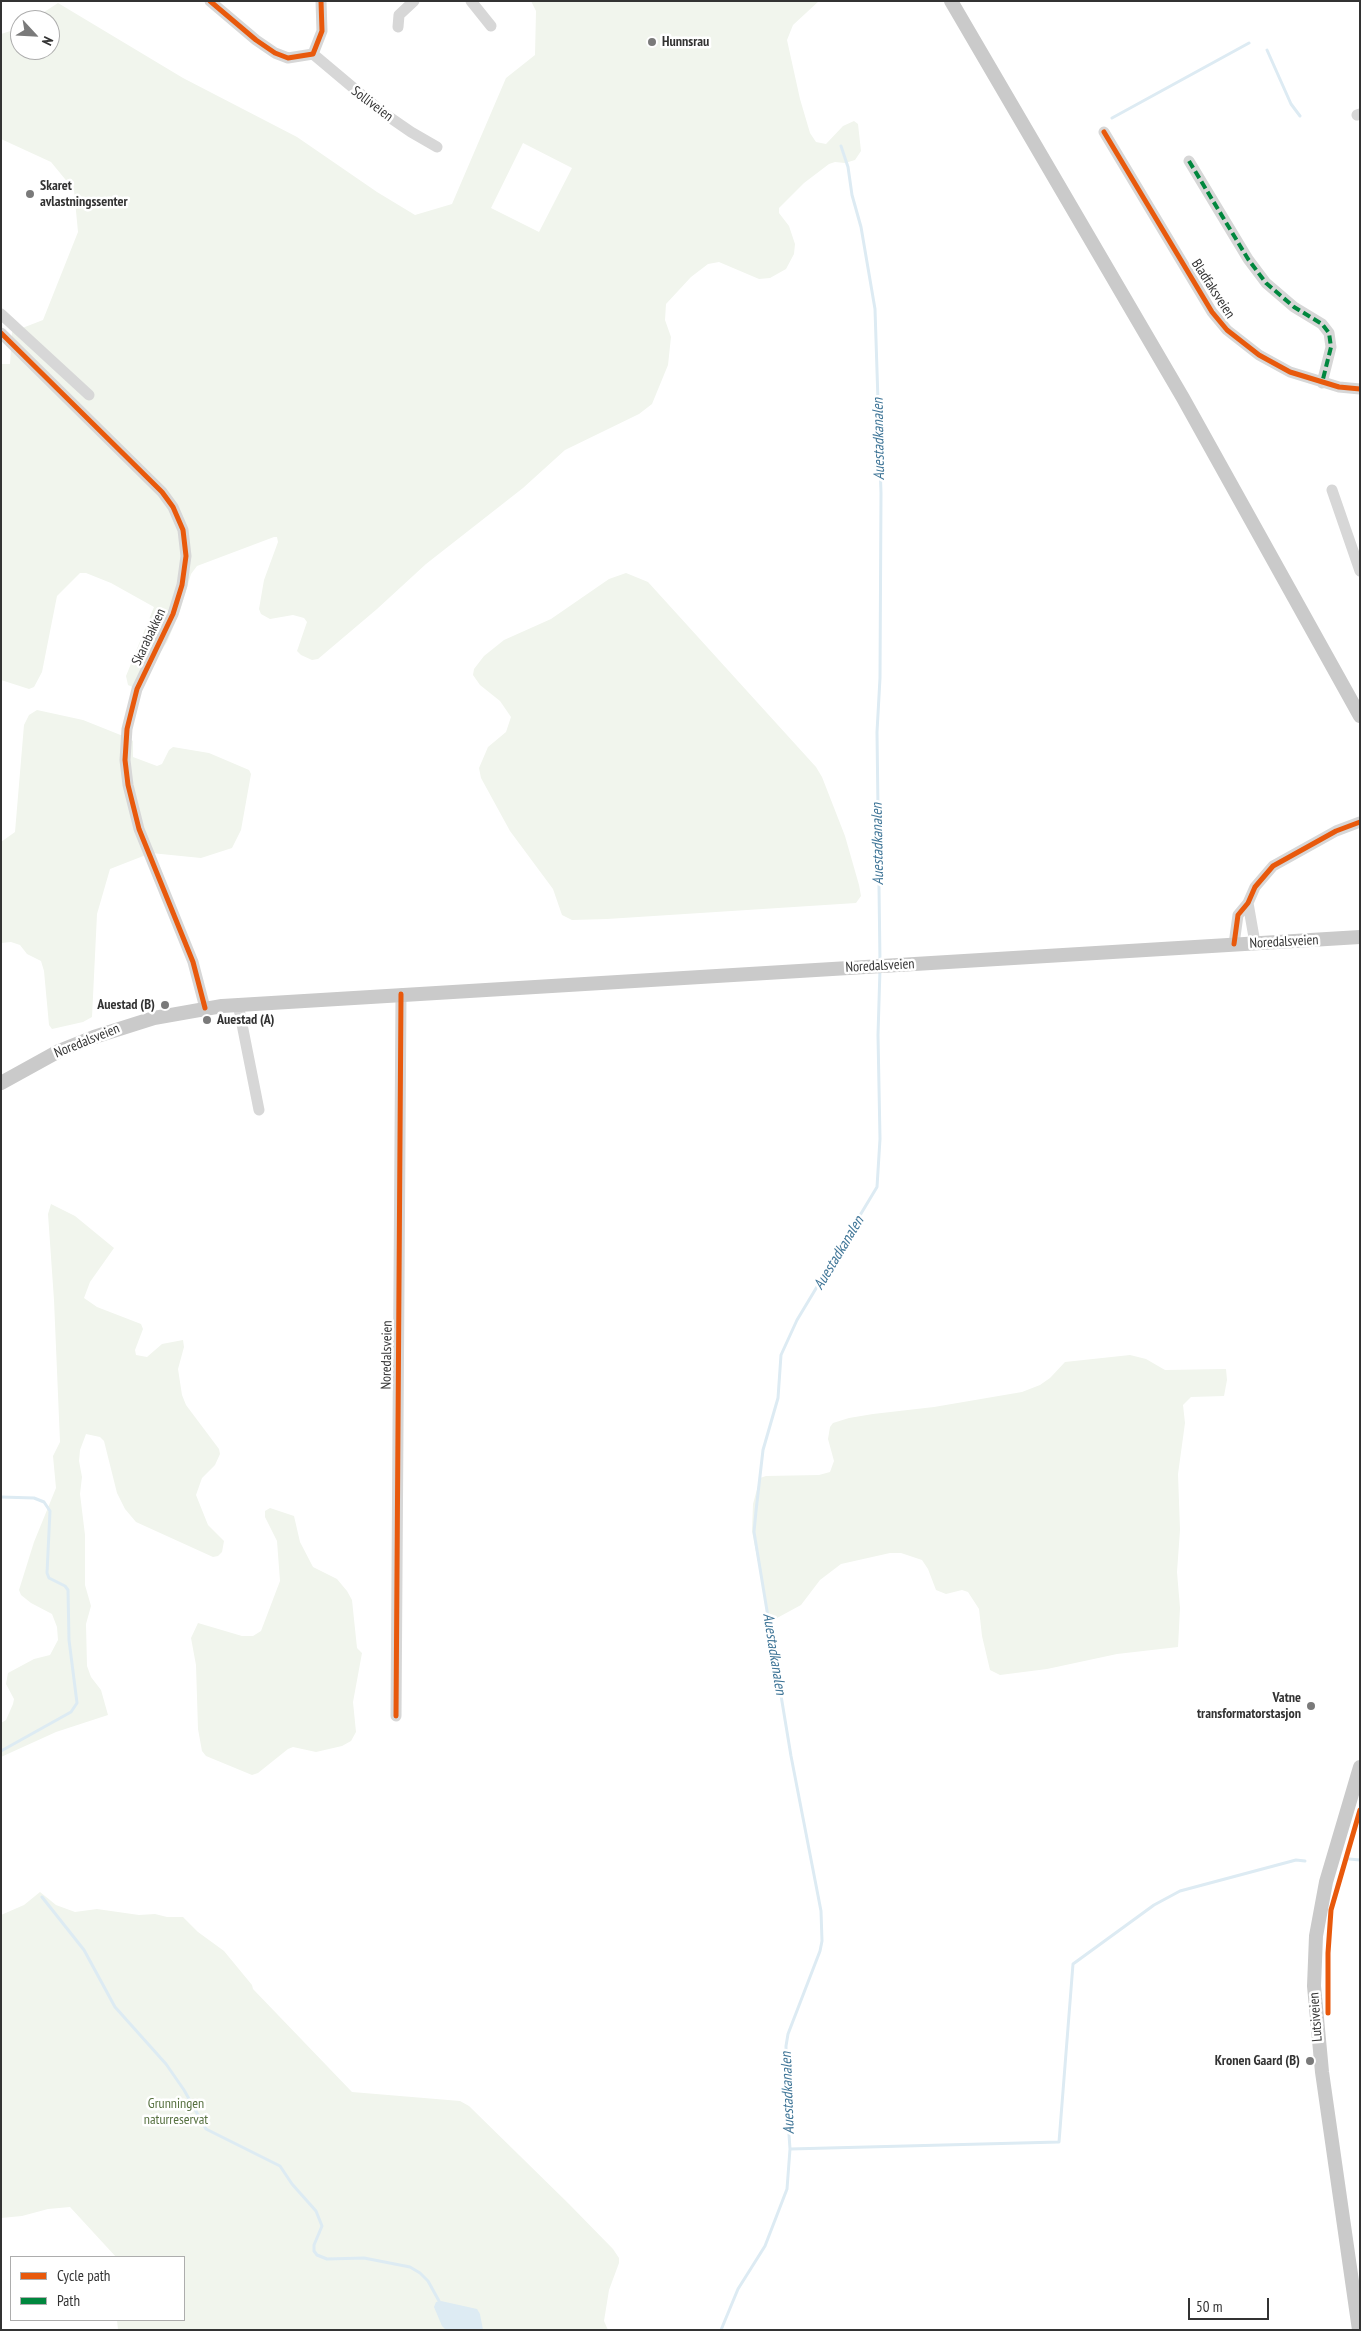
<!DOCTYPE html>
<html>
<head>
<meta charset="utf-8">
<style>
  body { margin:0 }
  #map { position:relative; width:1361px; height:2331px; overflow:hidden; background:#fff; font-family:"PT Sans Narrow",sans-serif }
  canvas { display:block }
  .frame { position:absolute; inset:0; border:2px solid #333; pointer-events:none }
  .legend { position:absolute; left:10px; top:2256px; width:175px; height:65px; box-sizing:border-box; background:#fff; border:1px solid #adadad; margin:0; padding:6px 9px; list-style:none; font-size:15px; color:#333 }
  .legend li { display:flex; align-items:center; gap:10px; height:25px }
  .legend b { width:25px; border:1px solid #adadad }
  .north { position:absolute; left:10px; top:10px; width:50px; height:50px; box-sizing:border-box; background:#fff; border:1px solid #adadad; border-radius:50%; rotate:115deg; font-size:14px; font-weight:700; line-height:20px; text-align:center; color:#333 }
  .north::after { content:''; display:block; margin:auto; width:18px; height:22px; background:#7a7a7a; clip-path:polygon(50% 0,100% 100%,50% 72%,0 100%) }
  .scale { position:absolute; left:1188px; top:2298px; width:81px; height:22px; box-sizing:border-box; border:2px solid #333; border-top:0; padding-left:6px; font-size:15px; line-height:18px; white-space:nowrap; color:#333; -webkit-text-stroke:4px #fff; paint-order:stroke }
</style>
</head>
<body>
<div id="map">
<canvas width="1361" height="2331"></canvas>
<div class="frame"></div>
<ul class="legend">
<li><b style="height:6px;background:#e8590c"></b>Cycle path</li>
<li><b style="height:6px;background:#00873e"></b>Path</li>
</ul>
<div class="north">N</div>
<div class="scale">50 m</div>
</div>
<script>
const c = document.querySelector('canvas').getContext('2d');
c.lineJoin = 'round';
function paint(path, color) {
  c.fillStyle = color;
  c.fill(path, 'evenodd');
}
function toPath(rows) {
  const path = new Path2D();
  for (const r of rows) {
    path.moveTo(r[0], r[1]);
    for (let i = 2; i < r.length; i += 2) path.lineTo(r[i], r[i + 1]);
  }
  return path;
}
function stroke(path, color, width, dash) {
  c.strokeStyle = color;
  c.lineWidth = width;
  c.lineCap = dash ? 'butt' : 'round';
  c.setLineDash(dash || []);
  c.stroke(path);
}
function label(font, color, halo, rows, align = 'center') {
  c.font = font + ' "PT Sans Narrow",sans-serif';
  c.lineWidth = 5;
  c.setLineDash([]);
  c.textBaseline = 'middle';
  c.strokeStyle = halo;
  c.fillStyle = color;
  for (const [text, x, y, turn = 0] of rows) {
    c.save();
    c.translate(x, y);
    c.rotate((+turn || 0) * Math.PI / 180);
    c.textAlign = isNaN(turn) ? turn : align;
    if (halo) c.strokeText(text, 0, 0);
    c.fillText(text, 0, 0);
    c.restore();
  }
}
const green = toPath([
  [531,1,819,1,793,25,787,40,800,99,810,133,816,142,826,144,843,126,854,121,858,124,861,151,855,160,845,163,835,162,829,164,804,183,779,208,779,213,789,226,795,244,794,254,786,269,770,278,759,279,719,262,708,264,691,277,666,304,665,320,671,337,668,365,652,404,639,414,565,450,523,488,426,564,377,609,318,659,312,660,301,655,297,651,307,622,304,618,293,615,270,619,261,614,259,609,264,580,278,542,277,537,274,537,197,566,191,574,180,611,167,642,137,689,128,685,126,676,154,607,111,583,86,573,80,573,57,596,42,672,34,687,29,689,1,680,1,364,10,364,12,332,43,320,78,232,74,190,51,162,1,139,1,34,20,28,20,50,50,50,50,20,32,20,58,3,183,78,297,137,377,192,415,215,452,204,506,78,535,55,536,11],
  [523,143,572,168,539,232,491,208],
  [626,573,648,582,816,767,822,777,845,836,859,885,861,896,856,903,607,919,572,920,562,915,553,889,510,831,481,778,479,768,488,747,506,732,511,717,500,701,480,685,473,675,474,669,484,656,504,640,551,619,609,579],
  [37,710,83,720,128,738,133,741,133,757,157,766,162,764,169,750,173,747,209,753,249,770,251,774,241,830,232,848,201,858,151,853,110,869,97,914,92,1017,83,1022,52,1029,49,1025,44,971,41,961,27,954,20,945,11,942,1,943,1,842,15,832,24,725,29,715],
  [51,1204,75,1216,114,1248,90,1282,84,1298,97,1307,141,1324,143,1329,135,1350,136,1355,147,1357,162,1344,183,1340,184,1347,178,1369,182,1395,186,1405,219,1449,220,1454,215,1465,202,1478,196,1495,208,1525,224,1541,222,1552,218,1556,213,1557,136,1522,125,1509,117,1493,104,1441,100,1437,86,1434,80,1450,79,1461,82,1477,80,1494,85,1535,85,1585,91,1606,86,1624,87,1666,91,1677,101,1690,108,1715,56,1732,1,1757,1,1723,6,1720,13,1704,14,1699,6,1684,8,1673,34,1659,50,1655,58,1640,57,1627,52,1614,31,1603,21,1595,19,1590,34,1542,56,1488,53,1456,60,1442,54,1300,48,1214],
  [1130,1355,1146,1359,1165,1370,1226,1369,1227,1380,1224,1396,1191,1397,1183,1405,1185,1423,1178,1474,1180,1530,1177,1572,1180,1608,1178,1647,1117,1654,1047,1669,1000,1675,990,1670,982,1636,979,1609,968,1592,962,1590,946,1594,936,1590,928,1569,922,1560,901,1553,890,1553,841,1564,820,1580,801,1605,777,1618,768,1615,752,1531,753,1504,760,1478,766,1476,819,1475,830,1472,834,1461,828,1439,830,1427,833,1423,849,1418,873,1414,934,1407,1022,1392,1040,1385,1050,1378,1065,1362],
  [270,1508,294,1516,300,1542,313,1567,337,1579,347,1591,352,1600,357,1648,362,1653,353,1702,356,1732,351,1741,342,1746,316,1752,293,1747,288,1749,258,1773,252,1775,206,1756,202,1751,198,1729,196,1665,191,1638,198,1623,242,1636,253,1636,261,1631,280,1581,277,1541,265,1517,265,1511],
  [40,1892,56,1905,75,1912,97,1909,139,1915,155,1914,167,1917,183,1917,198,1932,224,1951,252,1985,253,1989,352,2092,460,2101,469,2106,569,2204,613,2249,619,2258,619,2263,609,2290,604,2321,608,2330,118,2330,117,2320,184,2320,184,2257,116,2257,70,2207,48,2209,22,2216,1,2218,1,1915,24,1905]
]);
const water = toPath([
  [441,2301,477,2309,480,2314,483,2330,446,2330,442,2326,434,2307,436,2302]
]);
const stream = toPath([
  [1267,50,1291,104,1300,116],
  [1112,118,1249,43],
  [841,146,848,167,852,195,861,227,875,309,881,493,880,678,877,732,880,963],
  [1,1497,34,1498,44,1502,50,1511,47,1573,49,1578,65,1586,68,1590,69,1640,77,1703,71,1712,1,1751],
  [1349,1859,1360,1860],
  [42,1897,84,1950,115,2007,166,2064,184,2090,206,2129,280,2166,292,2184,316,2211,322,2226,314,2245,314,2251,317,2255,327,2259,364,2258,410,2267,420,2273,428,2281,439,2301],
  [790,2149,1059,2142,1073,1964,1154,1905,1180,1891,1296,1860,1305,1861],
  [721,2330,738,2289,765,2246,787,2189,790,2149,786,2091,786,2046,788,2034,820,1951,822,1941,821,1911,791,1756,754,1532,756,1511,763,1450,778,1398,781,1355,797,1320,877,1187,880,1139,878,1035,880,969]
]);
const minor = toPath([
  [210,1,256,40,275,53,288,58,313,54,322,31,321,1],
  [471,1,491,26],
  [398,27,399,15,414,1],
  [313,54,382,112,411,132,437,147],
  [1357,115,1360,114],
  [1104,132,1212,312,1227,330,1259,355,1290,372,1339,387,1360,389],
  [1189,161,1248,259,1266,283,1294,307,1322,324,1329,333,1331,347,1322,383],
  [1,314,89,395],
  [1,333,162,492,173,507,183,530,186,556,182,585,173,614,137,689,127,729,125,760,128,785,139,829,193,962,205,1008],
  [1332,490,1360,571],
  [1248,903,1255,943],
  [1234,944,1238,915,1248,903,1255,887,1273,866,1336,831,1360,822],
  [238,1004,259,1110],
  [396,1716,401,994]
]);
const major = toPath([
  [951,1,1183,398,1360,716],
  [1,1083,59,1051,94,1037,154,1018,222,1006,1360,937],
  [1359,2330,1322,2072,1314,1986,1316,1936,1326,1882,1360,1767]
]);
const quiet = toPath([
  [1189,161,1248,259,1266,283,1294,307,1322,324,1329,333,1331,347,1322,383]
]);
const cycleway = toPath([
  [210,1,256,40,275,53,288,58,313,54,322,31,321,1],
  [1104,132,1212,312,1227,330,1259,355,1290,372,1339,387,1360,389],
  [1,333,162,492,173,507,183,530,186,556,182,585,173,614,137,689,127,729,125,760,128,785,139,829,193,962,205,1008],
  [1234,944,1238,915,1248,903,1255,887,1273,866,1336,831,1360,822],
  [396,1716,401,994],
  [1328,2013,1328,1953,1331,1910,1360,1810]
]);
const markers = [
  [652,42,5,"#7a7a7a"],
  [30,194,5,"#7a7a7a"],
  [165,1005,5,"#7a7a7a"],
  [207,1020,5,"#7a7a7a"],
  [1311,1706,5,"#7a7a7a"],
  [1310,2061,5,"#7a7a7a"]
];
const poiNames = [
  ["Hunnsrau",662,42],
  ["Skaret",40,186],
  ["avlastningssenter",40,202],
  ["Auestad (B)",155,1005,"right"],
  ["Auestad (A)",217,1020],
  ["Vatne",1301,1698,"right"],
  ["transformatorstasjon",1301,1714,"right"],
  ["Kronen Gaard (B)",1300,2061,"right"]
];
const streetNames = [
  ["Solliveien",372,104,37],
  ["Bladfaksveien",1213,289,57],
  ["Skarabakken",149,637,-65],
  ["Noredalsveien",1284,942,-3],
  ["Noredalsveien",880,966,-3],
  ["Noredalsveien",87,1041,-22],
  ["Noredalsveien",387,1355,-89],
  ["Lutsiveien",1316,2017,-94]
];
const parkNames = [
  ["Grunningen",176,2104],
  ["naturreservat",176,2120]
];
const waterNames = [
  ["Auestadkanalen",879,439,-91],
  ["Auestadkanalen",878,844,-91],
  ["Auestadkanalen",839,1253,-59],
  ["Auestadkanalen",774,1654,81],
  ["Auestadkanalen",788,2093,-92]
];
paint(green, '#f1f5ed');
paint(water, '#ddebf3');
stroke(stream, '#ddebf3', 3);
stroke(minor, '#d7d7d7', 11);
stroke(major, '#cacaca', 14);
stroke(quiet, '#00873e', 4, [8, 4]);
stroke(cycleway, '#e8590c', 5);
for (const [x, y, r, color] of markers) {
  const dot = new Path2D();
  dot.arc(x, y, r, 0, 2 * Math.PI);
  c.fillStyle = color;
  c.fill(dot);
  stroke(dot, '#fff', 2);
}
label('bold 14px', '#333', '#fff', poiNames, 'left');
label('14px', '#333', '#fff', streetNames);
label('14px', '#56703f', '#fff', parkNames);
label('italic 15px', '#3f7597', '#fff', waterNames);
</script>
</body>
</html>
